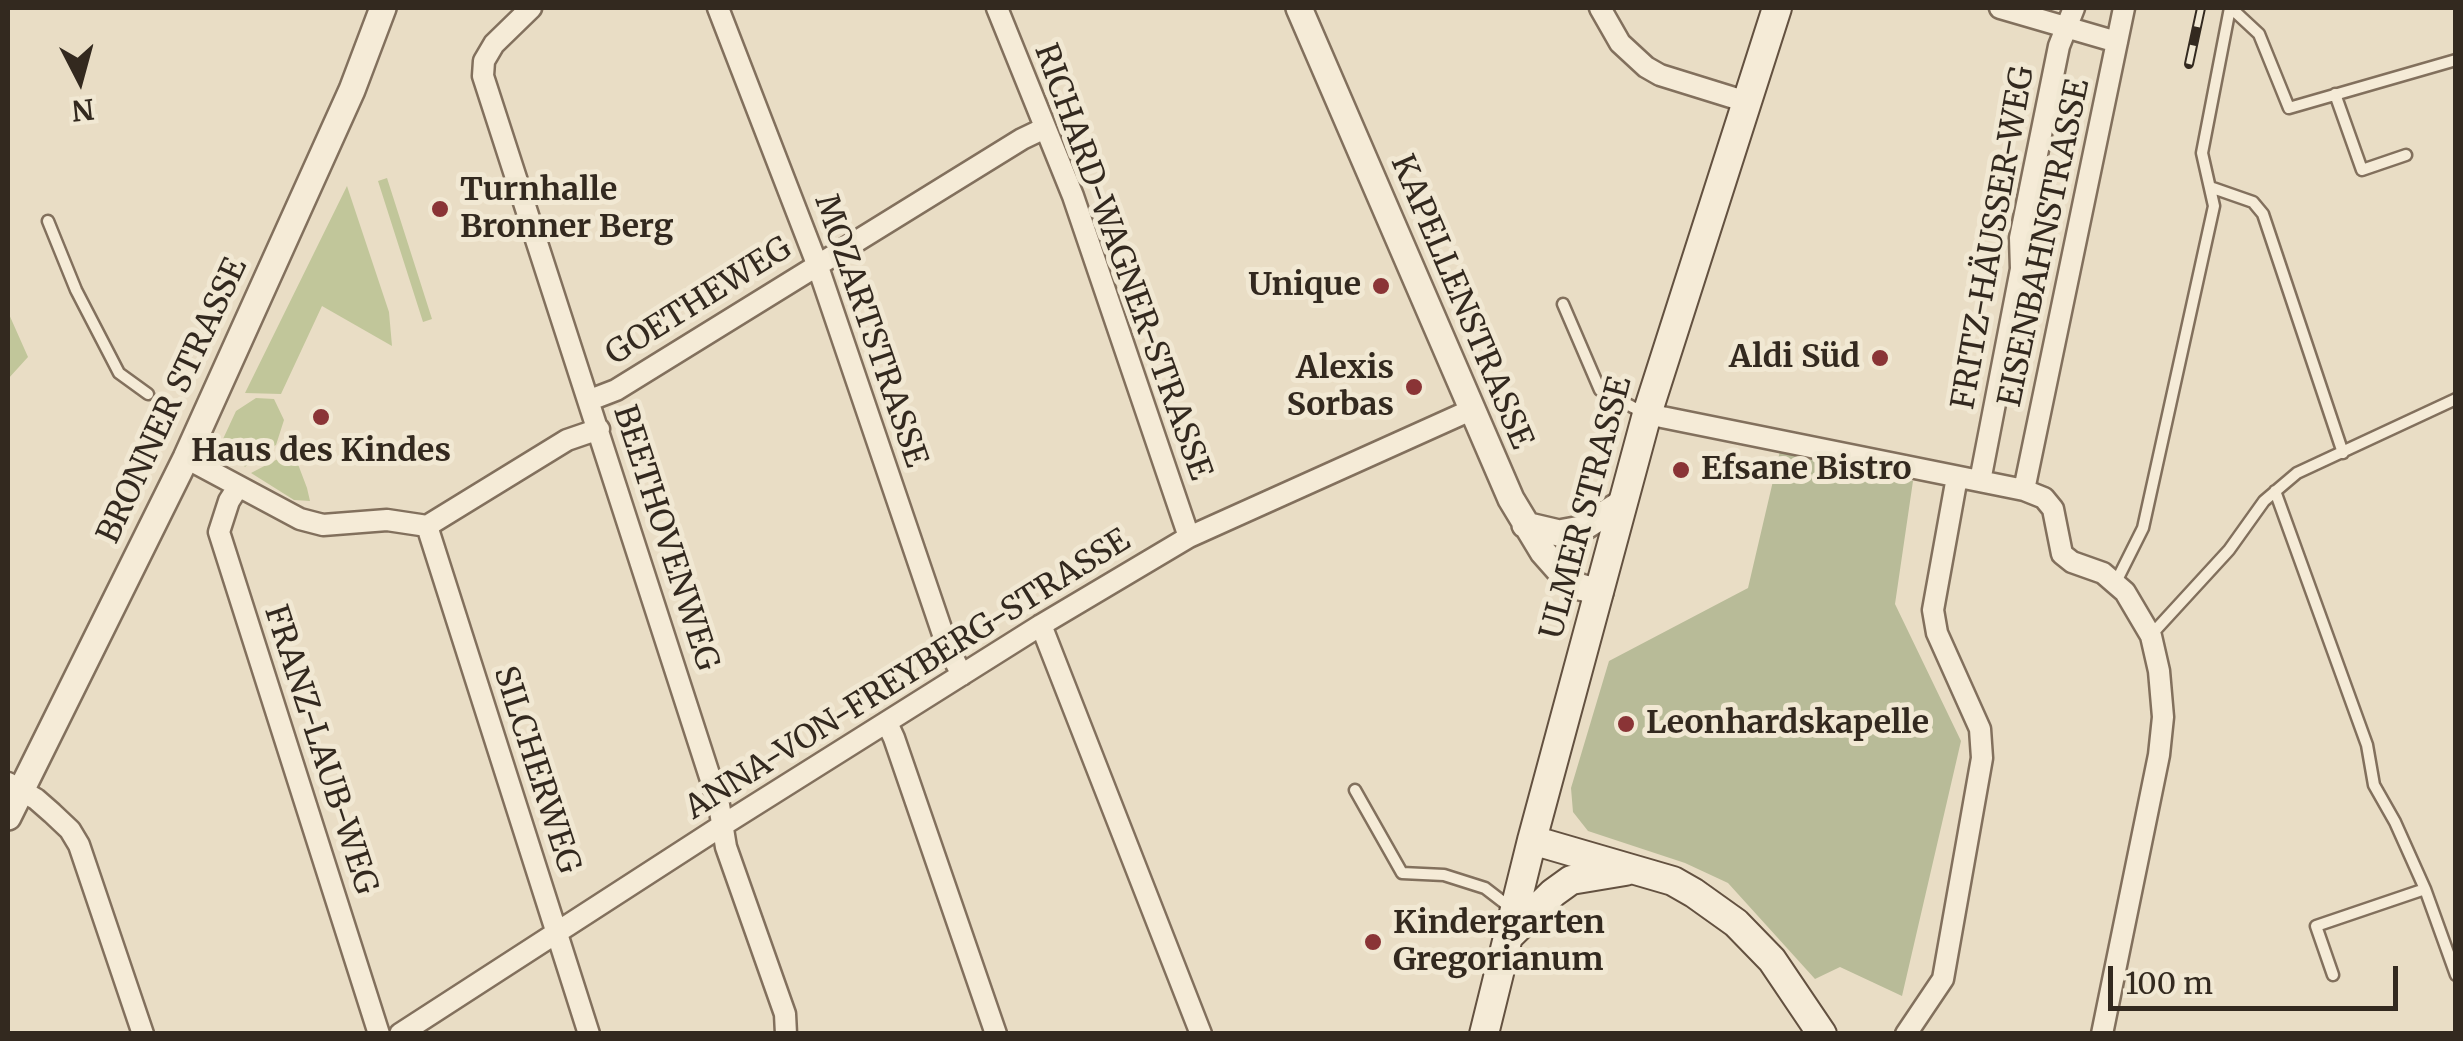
<!DOCTYPE html>
<html>
<head>
<meta charset="utf-8">
<style>
  body { margin:0 }
  #map { position:relative; width:2463px; height:1041px; overflow:hidden; background:#e9ddc5; font-family:Merriweather,serif }
  canvas { display:block }
  .frame { position:absolute; inset:0; border:10px solid #33291f; pointer-events:none }
  .north { position:absolute; left:30px; top:30px; width:100px; height:100px; -webkit-text-stroke:8px #f1e8d3; paint-order:stroke; rotate:174deg; font-size:28px; font-weight:700; line-height:40px; text-align:center; color:#33291f }
  .north::after { content:''; display:block; margin:auto; width:35px; height:45px; background:#33291f; clip-path:polygon(50% 0,100% 100%,50% 72%,0 100%) }
  .scale { position:absolute; left:2108px; top:966px; width:290px; height:45px; box-sizing:border-box; border:5px solid #33291f; border-top:0; padding-left:12px; font-size:30px; line-height:35px; white-space:nowrap; color:#33291f; -webkit-text-stroke:8px #f1e8d3; paint-order:stroke }
</style>
</head>
<body>
<div id="map">
<canvas width="2463" height="1041"></canvas>
<div class="frame"></div>
<div class="north">N</div>
<div class="scale">100 m</div>
</div>
<script>
const c = document.querySelector('canvas').getContext('2d');
c.lineJoin = 'round';
function paint(path, color) {
  c.fillStyle = color;
  c.fill(path, 'evenodd');
}
function toPath(rows) {
  const path = new Path2D();
  for (const r of rows) {
    path.moveTo(r[0], r[1]);
    for (let i = 2; i < r.length; i += 2) path.lineTo(r[i], r[i + 1]);
  }
  return path;
}
function stroke(path, color, width, dash) {
  c.strokeStyle = color;
  c.lineWidth = width;
  c.lineCap = dash ? 'butt' : 'round';
  c.setLineDash(dash || []);
  c.stroke(path);
}
function label(font, color, halo, rows, align = 'center') {
  c.font = font + ' Merriweather,serif';
  c.lineWidth = 10;
  c.setLineDash([]);
  c.textBaseline = 'middle';
  c.strokeStyle = halo;
  c.fillStyle = color;
  for (const [text, x, y, turn = 0] of rows) {
    c.save();
    c.translate(x, y);
    c.rotate((+turn || 0) * Math.PI / 180);
    c.textAlign = isNaN(turn) ? turn : align;
    if (halo) c.strokeText(text, 0, 0);
    c.fillText(text, 0, 0);
    c.restore();
  }
}
const green = toPath([
  [387,178,432,319,423,322,378,181],
  [347,186,389,312,392,346,322,306,281,394,245,393],
  [8,312,28,357,8,379],
  [256,398,274,399,284,420,276,445,259,453,245,467,223,439,236,411],
  [293,451,307,488,310,501,294,500,251,473]
]);
const cemetery = toPath([
  [1780,451,1913,481,1895,604,1961,741,1902,996,1840,967,1815,979,1728,883,1685,863,1588,831,1573,812,1571,788,1609,661,1748,588]
]);
const service = toPath([
  [2231,8,2259,34,2289,108,2456,60],
  [2335,94,2362,170,2406,155],
  [2210,187,2253,202,2263,214,2343,453],
  [48,221,76,290,119,373,148,394],
  [1563,304,1600,390,1646,414],
  [2275,491,2367,745,2374,785,2395,822,2425,889],
  [2116,582,2143,528,2214,206,2202,153,2230,8],
  [2151,635,2229,550,2264,501,2297,473,2456,399],
  [1355,790,1402,873,1444,875,1485,888,1511,908],
  [2333,975,2316,926,2425,889,2456,975]
]);
const minor = toPath([
  [531,8,494,44,484,61,483,76,719,805,726,847,785,1014,786,1034],
  [718,8,817,264,947,646,962,675],
  [997,8,1073,196,1189,537],
  [1600,8,1620,43,1646,67,1660,75,1747,102],
  [2000,8,2117,42],
  [590,400,616,390,1022,139,1045,128],
  [1647,414,2024,490,2044,498,2053,509,2062,554,2072,562,2103,573,2125,592,2151,636,2159,671,2163,717,2159,755,2102,1034],
  [186,458,300,519,323,525,387,520,427,526,567,440,599,429],
  [1980,481,2021,269,2020,238,2059,46,2074,8],
  [238,487,229,501,219,532,379,1034],
  [2024,490,2124,8],
  [427,526,589,1034],
  [1041,625,1201,1034],
  [887,723,894,738,996,1034],
  [8,783,36,799,52,813,70,830,79,845,143,1034],
  [400,1034,723,825,1041,625,1189,537,1471,410],
  [1906,1034,1943,979,1982,758,1980,729,1937,633,1933,610,1957,477]
]);
const tertiary = toPath([
  [1299,8,1511,499,1543,552,1566,578,1580,587,1600,592],
  [1525,525,1559,533,1581,529,1622,503],
  [8,817,186,458,352,90,383,8]
]);
const secondary = toPath([
  [1532,840,1673,881,1694,893,1736,923,1772,960,1822,1034],
  [1510,935,1553,893,1571,880,1625,871],
  [1484,1034,1532,840,1647,414,1777,8]
]);
const rail = toPath([
  [2189,64,2201,8]
]);
const markers = [
  [440,209,10,"#8a3436"],
  [1381,286,10,"#8a3436"],
  [1880,358,10,"#8a3436"],
  [1414,387,10,"#8a3436"],
  [321,417,10,"#8a3436"],
  [1681,470,10,"#8a3436"],
  [1626,724,10,"#8a3436"],
  [1373,942,10,"#8a3436"]
];
const poiNames = [
  ["Turnhalle",460,191],
  ["Bronner Berg",460,228],
  ["Unique",1361,286,"right"],
  ["Aldi Süd",1860,358,"right"],
  ["Alexis",1394,369,"right"],
  ["Sorbas",1394,406,"right"],
  ["Haus des Kindes",321,452,"center"],
  ["Efsane Bistro",1701,470],
  ["Leonhardskapelle",1646,724],
  ["Kindergarten",1393,924],
  ["Gregorianum",1393,961]
];
const streetNames = [
  ["FRITZ-HÄUSSER-WEG",1994,238,-80],
  ["EISENBAHNSTRASSE",2045,243,-78],
  ["RICHARD-WAGNER-STRASSE",1122,262,70],
  ["GOETHEWEG",699,302,-32],
  ["KAPELLENSTRASSE",1461,302,67],
  ["MOZARTSTRASSE",870,331,71],
  ["BRONNER STRASSE",173,401,-65],
  ["ULMER STRASSE",1587,508,-75],
  ["BEETHOVENWEG",665,538,72],
  ["ANNA-VON-FREYBERG-STRASSE",908,675,-32],
  ["FRANZ-LAUB-WEG",320,750,72],
  ["SILCHERWEG",536,770,72]
];
paint(green, '#c1c69a');
paint(cemetery, '#b8bb98');
stroke(service, '#82705d', 15);
stroke(minor, '#82705d', 25);
stroke(tertiary, '#82705d', 30);
stroke(secondary, '#635140', 32);
stroke(service, '#f5ebd7', 10);
stroke(minor, '#f5ebd7', 20);
stroke(tertiary, '#f5ebd7', 25);
stroke(secondary, '#f5ebd7', 28);
stroke(rail, '#33291f', 10);
stroke(rail, '#f1e8d3', 6, [19]);
for (const [x, y, r, color] of markers) {
  const dot = new Path2D();
  dot.arc(x, y, r, 0, 2 * Math.PI);
  c.fillStyle = color;
  c.fill(dot);
  stroke(dot, '#f1e8d3', 4);
}
label('bold 32px', '#33291f', '#f1e8d3', poiNames, 'left');
label('32px', '#33291f', '#f1e8d3', streetNames);
</script>
</body>
</html>
